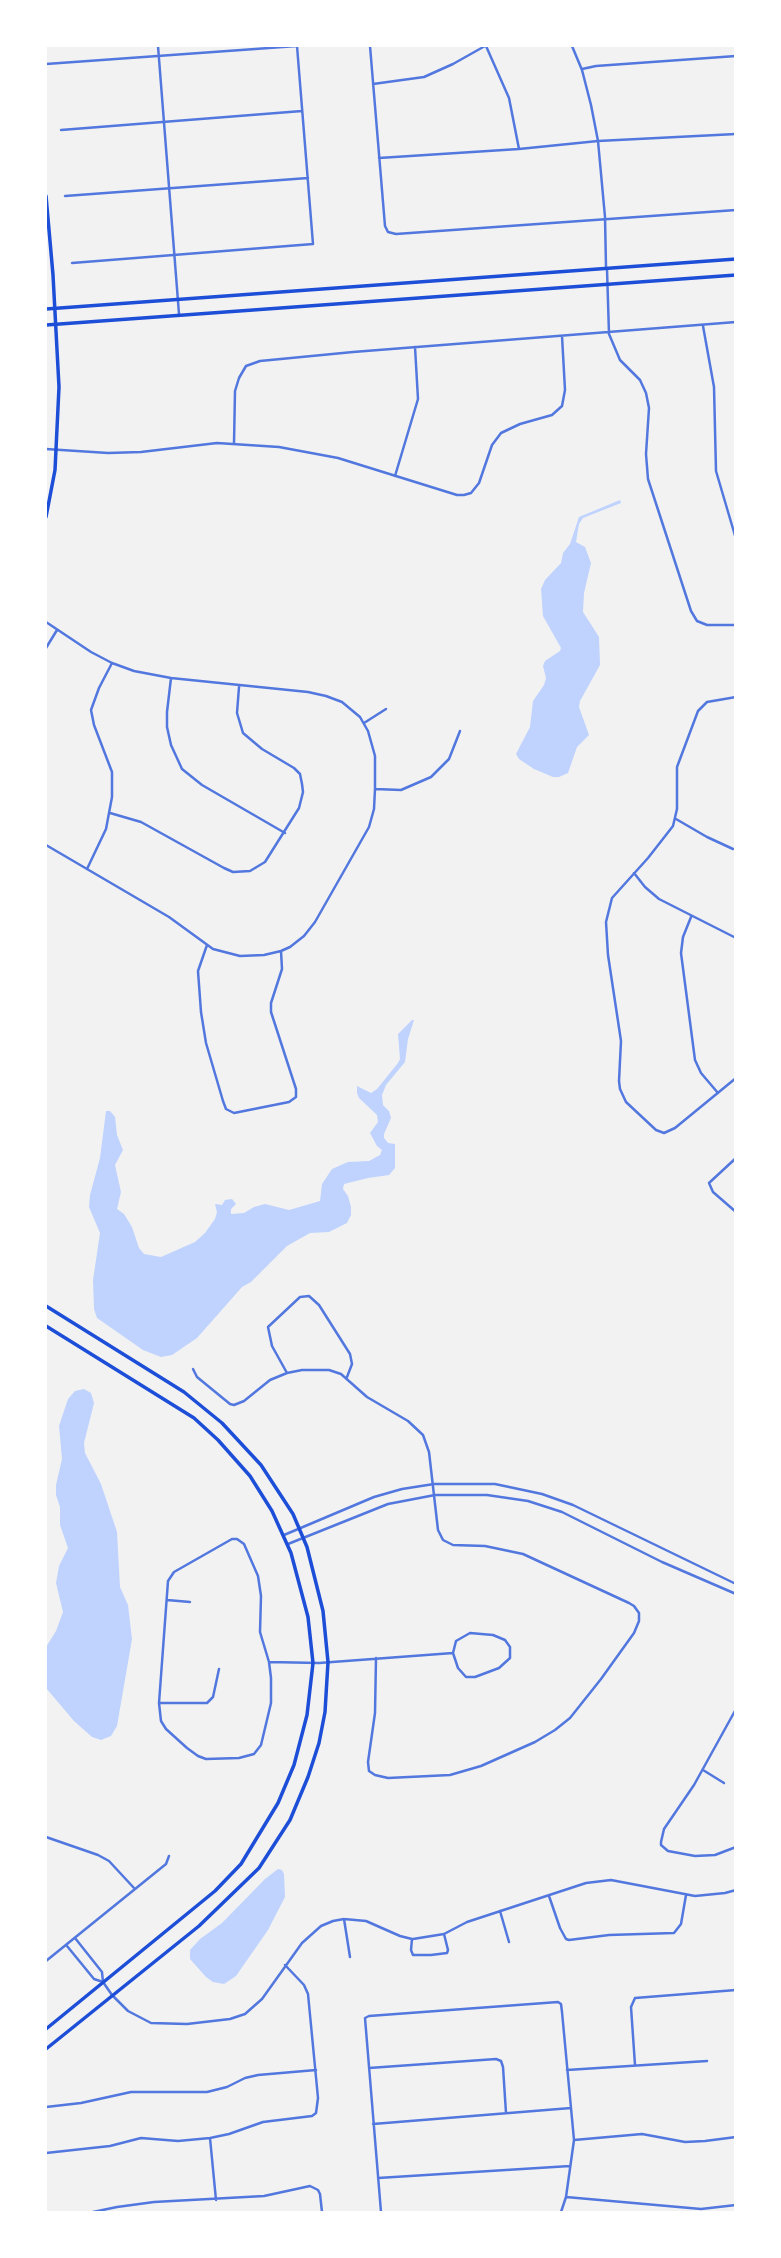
<!DOCTYPE html>
<html>
<head>
<meta charset="utf-8">
<style>
  body { margin:0 }
  #map { position:relative; width:781px; height:2258px; overflow:hidden; background:#f2f2f2; font-family:"Public Sans",sans-serif }
  canvas { display:block }
  .frame { position:absolute; inset:0; border:47px solid #fff; pointer-events:none }
</style>
</head>
<body>
<div id="map">
<canvas width="781" height="2258"></canvas>
<div class="frame"></div>
</div>
<script>
const c = document.querySelector('canvas').getContext('2d');
c.lineJoin = 'round';
function paint(path, color) {
  c.fillStyle = color;
  c.fill(path, 'evenodd');
}
function toPath(rows) {
  const path = new Path2D();
  for (const r of rows) {
    path.moveTo(r[0], r[1]);
    for (let i = 2; i < r.length; i += 2) path.lineTo(r[i], r[i + 1]);
  }
  return path;
}
function stroke(path, color, width, dash) {
  c.strokeStyle = color;
  c.lineWidth = width;
  c.lineCap = dash ? 'butt' : 'round';
  c.setLineDash(dash || []);
  c.stroke(path);
}
const water = toPath([
  [620,500,621,503,583,518,579,524,576,542,585,547,591,563,584,593,583,612,599,637,600,665,580,701,579,707,589,735,577,747,568,773,559,777,553,777,534,769,519,759,516,754,530,727,533,701,544,685,546,678,543,666,545,661,560,651,561,648,543,616,541,589,545,580,561,563,563,553,570,544,579,517],
  [412,1020,414,1020,408,1039,405,1062,386,1085,382,1095,383,1105,389,1111,391,1118,384,1134,384,1138,388,1143,395,1144,395,1168,389,1175,368,1178,344,1184,343,1189,348,1196,351,1207,351,1215,347,1223,329,1232,310,1233,287,1246,251,1282,242,1287,197,1338,172,1355,161,1357,143,1350,97,1318,94,1309,93,1280,100,1233,89,1207,90,1195,100,1158,106,1111,110,1111,115,1117,117,1135,123,1150,115,1165,121,1192,117,1209,124,1214,132,1227,139,1248,144,1254,161,1257,195,1242,205,1233,215,1219,217,1212,215,1204,222,1205,225,1200,232,1199,236,1204,231,1209,231,1214,244,1213,254,1207,265,1204,289,1210,320,1201,322,1184,332,1169,348,1162,369,1161,380,1155,382,1150,377,1146,370,1133,378,1122,377,1115,359,1098,357,1093,357,1086,371,1093,377,1089,398,1063,400,1059,398,1034],
  [84,1389,91,1393,94,1403,84,1443,85,1453,101,1484,117,1532,120,1587,128,1605,132,1639,117,1726,111,1736,101,1740,92,1737,74,1721,46,1688,46,1647,56,1631,63,1612,56,1583,59,1566,68,1548,60,1525,60,1507,56,1495,56,1485,62,1459,59,1426,68,1399,75,1391],
  [278,1869,282,1870,284,1874,285,1897,268,1930,236,1976,224,1984,213,1982,206,1977,190,1959,190,1950,200,1939,222,1923,265,1879]
]);
const minor = toPath([
  [370,46,385,226,388,232,396,234,736,210],
  [486,46,509,98,519,149],
  [46,64,297,46],
  [582,69,596,66,736,56],
  [373,84,424,77,453,64,485,46],
  [61,130,302,111],
  [379,158,519,149,598,141,736,134],
  [65,196,308,178],
  [72,263,313,244,297,46],
  [607,269,609,334,620,360,640,380,646,393,649,408,646,454,648,479,691,611,697,621,707,625,736,625],
  [703,326,714,387,716,471,736,539],
  [234,443,235,391,239,378,246,366,260,361,353,352,736,322],
  [46,449,108,453,141,452,217,443,279,447,338,458,457,495,464,495,471,493,479,483,492,445,501,433,520,424,552,415,562,406,565,390,562,336],
  [395,476,418,399,415,347],
  [46,622,91,652,112,663,134,671,171,678,308,692,326,696,342,702,360,717,368,731,375,756,375,789,374,809,369,827,315,922,304,936,290,947,281,951,264,955,240,956,213,949,169,917,46,845],
  [46,648,57,630],
  [171,678,167,712,167,727,171,745,182,769,202,785,285,833],
  [736,697,707,702,698,711,677,767,677,809,673,826,648,858,612,898,606,922,608,955,621,1041,619,1081,620,1089,626,1102,656,1130,664,1133,675,1128,736,1078],
  [364,723,386,709],
  [375,789,401,790,431,777,449,759,460,731],
  [110,813,141,822,224,868,233,872,250,871,265,862,299,808,303,792,302,784,300,774,294,768,262,749,243,733,237,713,239,687],
  [676,819,707,837,733,849],
  [87,869,106,829,112,797,112,772,94,725,91,710,99,688,112,663],
  [634,873,645,887,659,899,736,938],
  [691,917,683,937,681,953,695,1060,701,1073,718,1093],
  [207,945,198,971,201,1012,206,1043,223,1101,226,1109,234,1113,289,1102,296,1097,296,1089,271,1012,271,1003,282,969,281,951],
  [736,1158,709,1183,713,1192,736,1212],
  [193,1369,197,1377,230,1404,234,1405,244,1401,270,1380,287,1373,302,1370,329,1370,341,1374,367,1397,408,1421,423,1435,429,1452,438,1530,443,1540,453,1545,485,1546,523,1554,629,1603,634,1606,639,1613,639,1621,634,1633,601,1679,570,1718,555,1730,535,1742,481,1766,450,1775,388,1778,375,1775,369,1771,368,1762,375,1713,376,1658],
  [287,1373,272,1346,268,1327,300,1297,309,1296,319,1305,350,1354,352,1364,347,1377],
  [232,1539,237,1539,244,1544,258,1576,261,1596,260,1632,269,1662,271,1678,271,1703,261,1745,254,1754,239,1758,206,1759,198,1756,187,1748,166,1729,161,1721,159,1703,168,1581,174,1572,232,1539],
  [167,1600,190,1602],
  [470,1633,493,1635,505,1640,510,1647,510,1658,499,1668,475,1677,466,1677,458,1668,453,1653,456,1641,470,1633],
  [269,1662,319,1663,453,1653],
  [159,1703,207,1703,213,1697,219,1669],
  [736,1709,694,1785,664,1829,661,1842,661,1845,668,1851,695,1856,715,1855,736,1847],
  [703,1770,724,1783],
  [46,1837,98,1855,109,1861,134,1888],
  [549,1896,560,1928,566,1939,569,1940,609,1935,674,1933,681,1924,686,1895],
  [500,1911,509,1942],
  [344,1919,350,1957],
  [75,1938,102,1972,103,1982,112,1995,128,2011,151,2023,187,2024,230,2019,245,2014,262,1999,302,1943,321,1926,333,1921,344,1919,366,1921,400,1936,412,1939,411,1950,413,1955,431,1955,447,1953,448,1950,444,1934,467,1922,586,1883,611,1880,695,1896,725,1893,736,1890],
  [413,1939,444,1934],
  [67,1946,94,1979,103,1982],
  [46,1961,166,1864,169,1856],
  [635,2065,631,2007,635,1998,736,1990],
  [369,2068,496,2059,501,2061,503,2067,506,2113],
  [567,2070,707,2061],
  [46,2107,81,2103,131,2092,207,2092,227,2087,245,2078,258,2075,316,2070],
  [373,2124,571,2108],
  [210,2138,216,2200],
  [574,2140,642,2134,685,2142,705,2141,736,2137],
  [46,2153,110,2146,141,2138,178,2141,210,2138,229,2134,263,2122,312,2116,316,2113,318,2098,308,1994,304,1985,285,1965],
  [378,2178,570,2166],
  [566,2197,701,2209,736,2205],
  [93,2212,117,2207,154,2202,264,2196,310,2186,318,2190,320,2194,322,2212],
  [381,2212,365,2018,369,2016,558,2002,561,2004,562,2012,574,2140,566,2197,561,2212]
]);
const tertiary = toPath([
  [158,46,179,314],
  [572,46,582,70,591,105,598,141,605,217,606,267],
  [284,1535,374,1497,402,1489,434,1484,495,1484,542,1494,573,1505,736,1584],
  [288,1544,388,1504,435,1495,487,1495,528,1501,562,1512,662,1562,736,1594]
]);
const secondary = toPath([
  [46,196,53,275,59,387,55,470,46,517],
  [46,1306,184,1392,222,1423,261,1465,293,1514,307,1547,323,1611,328,1662,325,1712,319,1743,308,1777,290,1820,259,1868,199,1926,46,2049],
  [46,1326,194,1418,218,1440,250,1476,272,1511,291,1553,308,1617,313,1663,307,1715,294,1765,278,1803,241,1864,215,1891,46,2029]
]);
const primary = toPath([
  [46,309,736,259],
  [46,325,736,275]
]);
paint(water, '#bfd3fe');
stroke(minor, '#5277de', 2.5);
stroke(tertiary, '#5277de', 2.5);
stroke(secondary, '#1d4ed8', 3.5);
stroke(primary, '#1d4ed8', 3.5);
</script>
</body>
</html>
